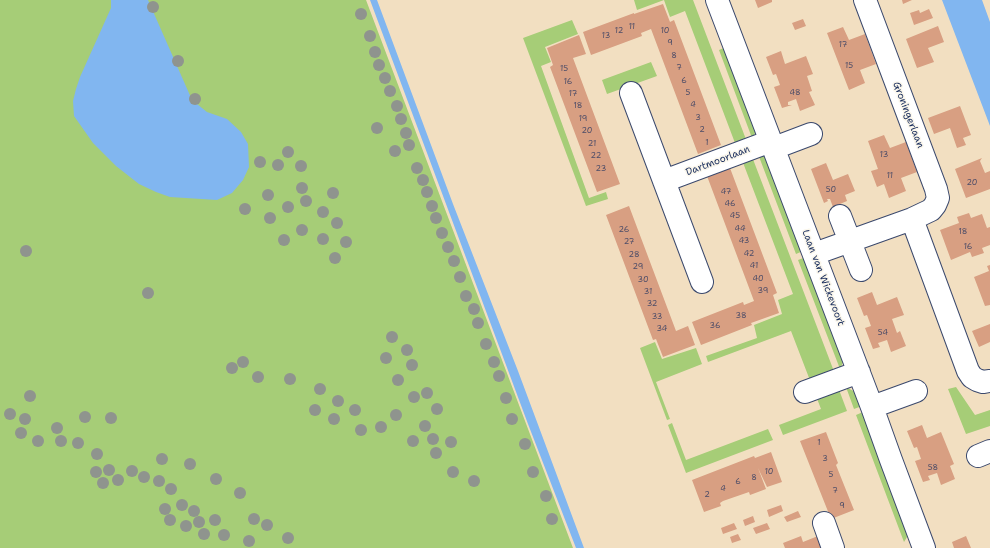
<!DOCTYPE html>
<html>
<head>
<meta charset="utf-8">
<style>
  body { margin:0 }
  canvas { display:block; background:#f2dfc1 }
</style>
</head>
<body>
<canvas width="990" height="548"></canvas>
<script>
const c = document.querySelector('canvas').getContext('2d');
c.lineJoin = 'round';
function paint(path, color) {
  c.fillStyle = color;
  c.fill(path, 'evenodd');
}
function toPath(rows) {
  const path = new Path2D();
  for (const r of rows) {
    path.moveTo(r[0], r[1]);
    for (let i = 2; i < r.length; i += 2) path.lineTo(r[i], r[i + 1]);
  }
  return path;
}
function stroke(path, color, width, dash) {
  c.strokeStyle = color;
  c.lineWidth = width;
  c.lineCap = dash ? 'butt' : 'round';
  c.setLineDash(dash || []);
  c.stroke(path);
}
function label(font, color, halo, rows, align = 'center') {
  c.font = font + ' "Shantell Sans",sans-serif';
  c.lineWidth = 3;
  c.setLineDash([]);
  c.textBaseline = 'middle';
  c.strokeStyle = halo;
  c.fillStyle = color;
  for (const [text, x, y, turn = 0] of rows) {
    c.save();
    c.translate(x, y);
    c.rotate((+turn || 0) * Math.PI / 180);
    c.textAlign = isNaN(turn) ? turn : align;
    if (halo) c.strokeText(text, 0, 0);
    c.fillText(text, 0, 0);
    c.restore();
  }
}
const green = toPath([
  [0,0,366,0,573,548,0,548],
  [634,0,693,0,747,142,735,143,685,11,670,17,664,0,637,10],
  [572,20,578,34,545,47,551,62,541,66,589,198,606,192,608,199,586,206,523,38],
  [726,47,757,130,752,138,719,50],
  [651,62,657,76,607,94,602,80],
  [751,154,835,374,811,383,791,331,708,362,706,356,757,338,754,325,782,314,778,300,793,294,742,160],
  [758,154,767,157,803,251,796,254],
  [806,257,844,360,840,369,798,260],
  [655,342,662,359,696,348,702,364,656,382,670,419,667,420,640,348],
  [838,387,847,411,783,435,779,425,821,409,816,396],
  [846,387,857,393,862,406,854,409],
  [956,387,975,415,990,410,990,426,966,434,948,389],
  [863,412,908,530,907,537,904,542,856,415],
  [672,423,686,460,768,429,773,440,686,473,668,425]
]);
const water = toPath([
  [111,0,148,0,192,100,207,112,227,119,241,132,248,144,249,167,243,180,232,193,217,200,170,197,156,192,139,184,116,166,93,143,74,116,73,101,76,89,80,77,111,8],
  [370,0,377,0,453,204,518,371,584,548,576,548,528,424],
  [942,0,982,0,990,22,990,126]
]);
const building = toPath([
  [755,0,772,0,772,2,758,8],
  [902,0,912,0,903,4],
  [663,4,670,22,674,20,721,145,698,154,651,29,641,33,642,36,591,55,583,32,634,13,634,14],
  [929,9,933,18,914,25,910,13,919,10,920,13],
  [803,19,806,26,795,30,792,23],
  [938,26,944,42,928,48,934,62,917,68,906,39],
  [843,27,849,40,865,34,876,64,860,70,865,83,849,90,827,33],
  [579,35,586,54,573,58,620,184,597,192,550,67,553,65,547,48],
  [781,51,785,64,806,56,813,74,807,76,812,91,809,92,815,105,800,111,796,99,788,102,788,105,792,105,782,108,774,87,780,85,776,74,773,75,766,57],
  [960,106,971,135,963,138,966,145,957,148,950,128,934,134,928,118],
  [884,135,890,148,906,142,917,172,901,178,906,191,889,198,884,184,877,187,871,171,878,169,868,141],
  [982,158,980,161,985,173,990,171,990,189,966,198,955,169],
  [826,163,833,180,848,174,855,191,845,195,847,201,833,207,830,199,827,199,828,201,824,203,811,169],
  [730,168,777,293,773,295,779,313,751,323,752,325,701,345,692,322,743,302,744,305,754,301,707,176],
  [629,206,676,331,688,326,695,345,663,357,656,339,653,340,606,215],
  [969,213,971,218,982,214,987,228,990,227,990,245,982,248,984,253,972,257,970,252,951,260,940,230,959,223,957,217],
  [990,265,990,305,985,306,974,277,989,271,987,266],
  [872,292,877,305,897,297,904,315,892,319,897,333,900,331,906,346,891,352,887,340,878,343,880,347,873,349,865,328,871,326,867,315,864,316,857,298],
  [990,324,990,342,979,347,972,331],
  [922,425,927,438,941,432,954,464,950,466,955,479,941,485,937,473,928,476,930,480,923,482,915,461,921,459,917,447,914,448,907,431],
  [826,432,838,463,836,465,854,510,831,519,800,441],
  [771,452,782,482,767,487,758,468,766,489,750,495,749,492,723,501,720,503,721,506,704,512,692,480,754,456,755,458],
  [781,505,783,511,769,517,767,510],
  [798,511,801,517,787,522,784,517],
  [753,516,755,522,745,526,743,520],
  [734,523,737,529,723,534,721,528],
  [767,523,770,529,756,534,753,528],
  [738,534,741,540,732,543,730,537],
  [801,536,803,542,818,536,822,548,785,548,783,543],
  [966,536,971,548,954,548,952,542]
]);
const minor = toPath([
  [717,0,872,407,891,460,924,548],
  [631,93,702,282],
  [774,148,811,134],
  [664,181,771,141],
  [840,216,861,270],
  [912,219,968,371,972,377,977,380,983,382,990,381],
  [814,254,912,219,931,210,935,205,938,198,936,189,865,0],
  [805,392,859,372],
  [872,407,916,391],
  [978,456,990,451],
  [824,523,833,548]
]);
const trees = [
  [153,7],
  [361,14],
  [370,36],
  [375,52],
  [178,61],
  [379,65],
  [385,78],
  [390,91],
  [195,99],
  [397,106],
  [401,119],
  [377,128],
  [406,133],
  [409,145],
  [395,151],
  [288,152],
  [260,162],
  [278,165],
  [301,166],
  [417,168],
  [423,180],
  [302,188],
  [427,192],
  [333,193],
  [268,195],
  [306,201],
  [432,206],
  [288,207],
  [245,209],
  [323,212],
  [270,218],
  [436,218],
  [337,223],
  [302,230],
  [442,233],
  [323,239],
  [284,240],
  [346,242],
  [448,247],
  [26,251],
  [335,258],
  [454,261],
  [460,277],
  [148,293],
  [466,296],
  [474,309],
  [478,323],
  [392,337],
  [486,344],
  [407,350],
  [386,358],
  [243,362],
  [494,362],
  [412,365],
  [232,368],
  [499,376],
  [258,377],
  [290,379],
  [398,380],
  [320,389],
  [427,393],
  [30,396],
  [414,397],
  [506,398],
  [338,401],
  [437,409],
  [315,410],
  [355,410],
  [10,414],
  [396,415],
  [85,417],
  [111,418],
  [25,419],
  [334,419],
  [512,419],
  [425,426],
  [381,427],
  [57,428],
  [361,430],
  [21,433],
  [433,439],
  [38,441],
  [61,441],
  [413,441],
  [451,442],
  [78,443],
  [525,444],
  [436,453],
  [97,454],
  [162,459],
  [190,464],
  [109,470],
  [132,471],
  [96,472],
  [453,472],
  [533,472],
  [144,477],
  [216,479],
  [118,480],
  [159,481],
  [474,481],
  [103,483],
  [171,489],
  [240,493],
  [546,496],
  [182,505],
  [165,509],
  [194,511],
  [254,519],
  [552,519],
  [170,520],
  [215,520],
  [199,522],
  [267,525],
  [186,526],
  [204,534],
  [224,535],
  [288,538],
  [249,541]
];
const numberNames = [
  ["11",632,27],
  ["12",619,31],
  ["10",665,31],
  ["13",606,36],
  ["9",670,43],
  ["17",843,45],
  ["8",674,56],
  ["15",849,66],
  ["7",679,68],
  ["15",564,69],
  ["6",684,81],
  ["16",568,82],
  ["5",688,93],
  ["48",795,93],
  ["17",573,94],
  ["4",693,105],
  ["18",578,106],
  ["3",698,118],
  ["19",583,119],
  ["2",702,130],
  ["20",587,131],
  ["1",707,143],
  ["21",592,144],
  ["13",884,155],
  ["22",596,156],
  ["23",601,169],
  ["11",890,176],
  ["20",972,183],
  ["50",831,190],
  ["47",726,192],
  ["46",730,204],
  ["45",735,216],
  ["44",740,229],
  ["26",624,230],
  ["18",963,232],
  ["43",744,241],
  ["27",629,242],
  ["16",968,247],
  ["42",749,254],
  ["28",634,255],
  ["41",754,266],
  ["29",638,267],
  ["40",758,279],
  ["30",643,280],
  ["39",763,291],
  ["31",648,292],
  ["32",652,304],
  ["38",741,316],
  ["33",657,317],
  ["36",715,326],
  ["34",662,329],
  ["54",883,333],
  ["1",819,443],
  ["3",825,459],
  ["58",933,468],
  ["10",769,472],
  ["5",831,475],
  ["8",754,478],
  ["6",738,482],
  ["4",723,489],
  ["7",835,491],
  ["2",707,495],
  ["9",842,506]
];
const streetNames = [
  ["Groningerlaan",908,115,69],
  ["Dartmoorlaan",718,161,-21],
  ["Laan van Wickevoort",823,278,69]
];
paint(green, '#a6cd77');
paint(water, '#81b6f0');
paint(building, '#d89f82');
stroke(minor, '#3b496d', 24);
stroke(minor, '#fff', 22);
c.fillStyle = '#8f948e';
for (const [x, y] of trees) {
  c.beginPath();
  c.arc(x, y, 6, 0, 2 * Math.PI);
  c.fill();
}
label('8px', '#4a4b67', null, numberNames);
label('10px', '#1b2f5e', '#fbf7ec', streetNames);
</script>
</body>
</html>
